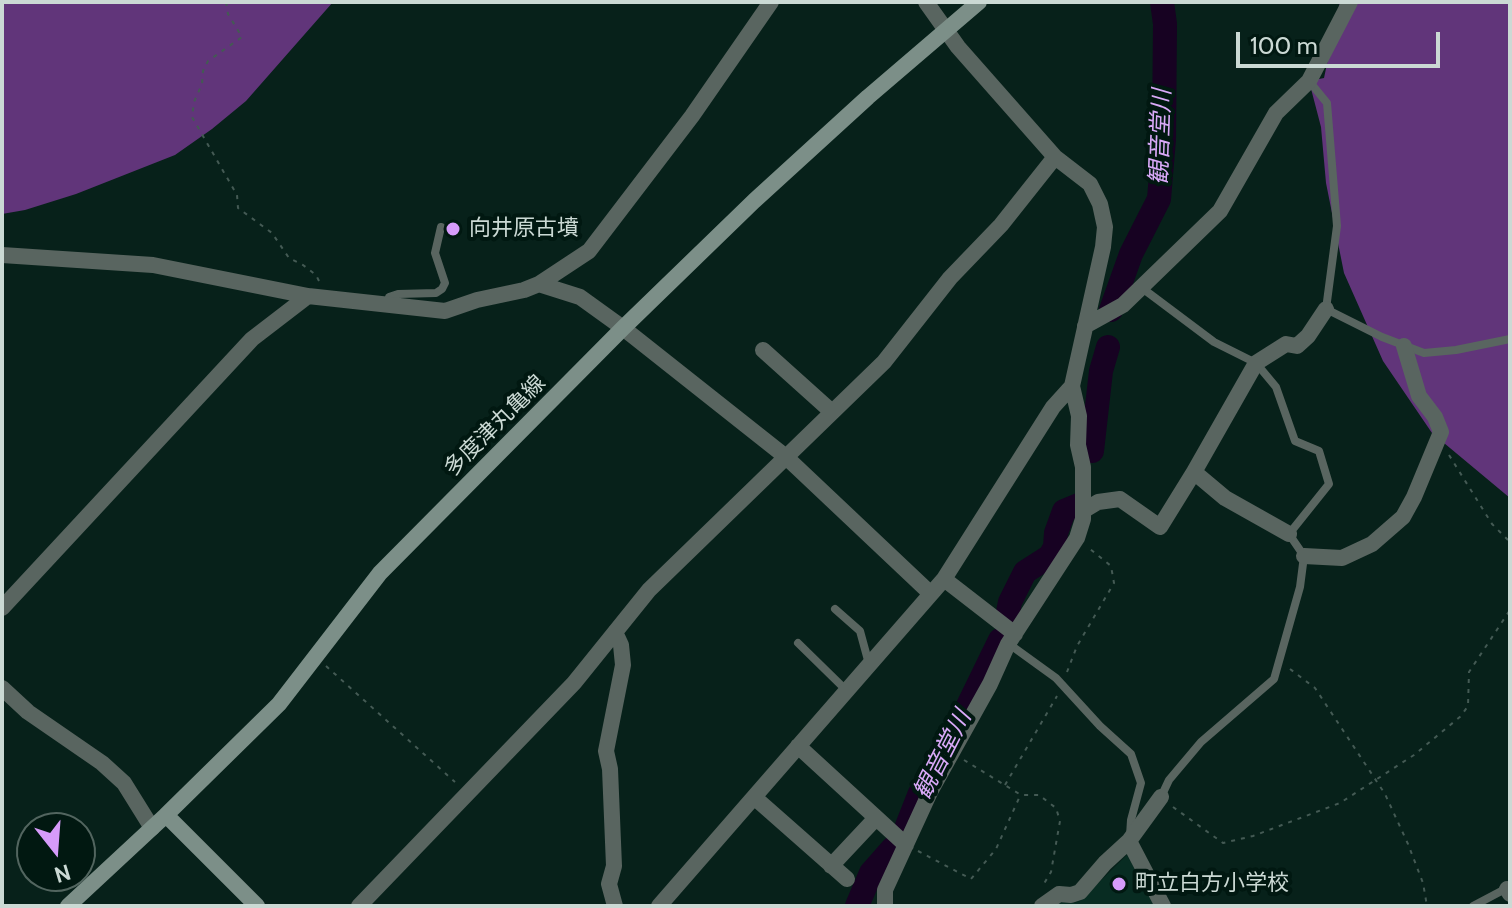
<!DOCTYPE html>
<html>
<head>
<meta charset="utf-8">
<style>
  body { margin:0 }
  #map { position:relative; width:1512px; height:908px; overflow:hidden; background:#07211a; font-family:Cabin,sans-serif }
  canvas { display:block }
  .frame { position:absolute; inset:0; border:4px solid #cbd9d4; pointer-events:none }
  .north { position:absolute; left:16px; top:812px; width:80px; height:80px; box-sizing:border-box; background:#011811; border:2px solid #52655f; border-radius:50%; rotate:163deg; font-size:22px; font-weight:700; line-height:32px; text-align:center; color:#cbd9d4 }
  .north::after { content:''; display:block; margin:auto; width:28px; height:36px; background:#d69bfa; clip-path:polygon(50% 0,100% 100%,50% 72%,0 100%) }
  .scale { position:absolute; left:1236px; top:32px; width:204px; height:36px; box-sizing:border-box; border:4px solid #cbd9d4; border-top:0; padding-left:10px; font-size:24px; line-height:28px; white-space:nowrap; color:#cbd9d4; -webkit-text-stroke:6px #011811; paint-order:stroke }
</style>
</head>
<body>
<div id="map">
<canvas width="1512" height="908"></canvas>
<div class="frame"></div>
<div class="north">N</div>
<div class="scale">100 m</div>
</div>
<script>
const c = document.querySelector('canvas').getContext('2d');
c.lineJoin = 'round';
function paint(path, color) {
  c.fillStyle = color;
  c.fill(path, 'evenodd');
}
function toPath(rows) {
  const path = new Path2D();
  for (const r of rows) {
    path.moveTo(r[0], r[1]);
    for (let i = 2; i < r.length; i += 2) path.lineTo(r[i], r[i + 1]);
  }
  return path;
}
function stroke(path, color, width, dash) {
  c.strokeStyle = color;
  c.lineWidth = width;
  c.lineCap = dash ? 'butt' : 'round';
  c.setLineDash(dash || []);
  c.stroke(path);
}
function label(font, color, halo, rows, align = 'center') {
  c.font = font + ' Cabin,"Noto Sans JP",sans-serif';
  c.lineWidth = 8;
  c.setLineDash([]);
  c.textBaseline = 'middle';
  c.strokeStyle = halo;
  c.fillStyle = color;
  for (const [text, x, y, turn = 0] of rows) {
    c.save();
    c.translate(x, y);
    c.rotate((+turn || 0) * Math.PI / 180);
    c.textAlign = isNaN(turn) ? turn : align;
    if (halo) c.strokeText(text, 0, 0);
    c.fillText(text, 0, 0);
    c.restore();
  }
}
const built = toPath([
  [1127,855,1155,906,1050,906,1065,899,1074,903,1081,900]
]);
const forest = toPath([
  [2,2,333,2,246,101,212,129,175,155,76,194,25,210,2,214],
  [1340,2,1510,2,1510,498,1432,433,1383,361,1344,273,1326,183,1321,127,1309,81,1324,78]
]);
const river = toPath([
  [1111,310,1131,254,1159,199,1164,139,1165,24,1162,2],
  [1092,451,1101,371,1108,347],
  [1007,617,1010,602,1025,572,1050,556,1055,547,1056,533,1064,511,1081,504],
  [907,826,920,793,963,716,1000,640],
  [857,906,871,873,893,848]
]);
const path = toPath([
  [226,2,228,14,242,37,208,61,203,71,202,84,194,102,192,117,237,195,238,208,272,233,289,258,303,265,316,275,319,281],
  [1449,455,1492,524,1510,542],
  [326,666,455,782],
  [1290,669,1315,688,1385,794,1408,844,1423,883,1427,906],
  [1067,672,1077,646,1114,583,1111,566,1090,549],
  [964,760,1021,795,1039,795,1056,808,1060,821,1051,872,1042,887],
  [1005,785,1057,696],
  [1173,807,1223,843,1253,836,1340,803,1414,755,1461,716,1468,706,1469,672,1510,610],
  [29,835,32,835],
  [918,851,971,879,996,849,1020,796]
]);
const lane = toPath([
  [1309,81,1327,103,1337,226,1326,309,1382,337,1424,353,1456,350,1510,339],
  [1142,288,1214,342,1256,363,1276,387,1295,441,1319,451,1329,484,1289,534,1304,556,1300,587,1274,679,1201,742,1169,780,1161,797],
  [388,305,389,297,398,294,436,293,442,289,445,283,435,253,441,227],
  [835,609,860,631,869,664],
  [798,643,847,691],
  [1009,644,1056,678,1100,726,1131,754,1141,783,1131,820,1130,836],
  [1473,906,1509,887]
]);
const street = toPath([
  [2,255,153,265,308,296,445,311,477,300,524,290,539,284,589,251,692,116,771,2],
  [539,284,580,297,623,328,786,457,930,593],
  [1085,326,1123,305,1220,211,1276,113,1309,81,1350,2],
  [763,350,832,412],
  [1194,472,1225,498,1289,534],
  [1083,511,1098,502,1120,499,1160,527,1194,472,1256,363,1286,344,1297,346,1308,336,1326,309],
  [1304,556,1342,558,1372,544,1403,517,1414,497,1441,432,1435,417,1419,396,1404,346],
  [944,579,1015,634],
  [2,608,252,339,308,296],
  [2,688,28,712,102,763,124,783,152,828],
  [798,746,906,845],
  [754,797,847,879],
  [1129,841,1163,906],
  [831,866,876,818],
  [1507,889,1510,894],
  [359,906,574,683,649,590,884,362,950,278,1001,225,1055,157],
  [615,906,609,884,614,866,610,769,606,751,623,665,621,645,615,632],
  [659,906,944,579,1053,407,1072,386],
  [885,906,885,890,931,790,990,684,1008,644,1077,538,1083,519,1083,467,1078,445,1079,416,1072,386,1103,247,1105,227,1100,204,1090,184,1055,157,958,47,926,2],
  [1042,906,1059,894,1071,895,1080,892,1105,863,1129,841,1161,797]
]);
const secondary = toPath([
  [166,815,257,906],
  [68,906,166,815,279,704,380,573,623,328,754,201,868,97,979,2]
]);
const markers = [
  [453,229,8,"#d69bfa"],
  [1119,884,8,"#d69bfa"]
];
const poiNames = [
  ["向井原古墳",469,229],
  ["町立白方小学校",1135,884]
];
const streetNames = [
  ["多度津丸亀線",495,426,-45]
];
const waterNames = [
  ["観音堂川",1161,137,-88],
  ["観音堂川",943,755,-63]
];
paint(built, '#082c22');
paint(forest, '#61357a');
stroke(river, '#170222', 24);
stroke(path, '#445a54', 2, [4, 6]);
stroke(lane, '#596560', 8);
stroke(street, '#596560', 16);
stroke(secondary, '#7c8f88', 16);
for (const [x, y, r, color] of markers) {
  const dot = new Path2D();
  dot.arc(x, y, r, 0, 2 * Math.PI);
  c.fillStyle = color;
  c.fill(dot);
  stroke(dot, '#011811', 3);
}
label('22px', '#cbd9d4', '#011811', poiNames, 'left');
label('22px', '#cbd9d4', '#011811', streetNames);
label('italic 24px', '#d9a9f8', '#011811', waterNames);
</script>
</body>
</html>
